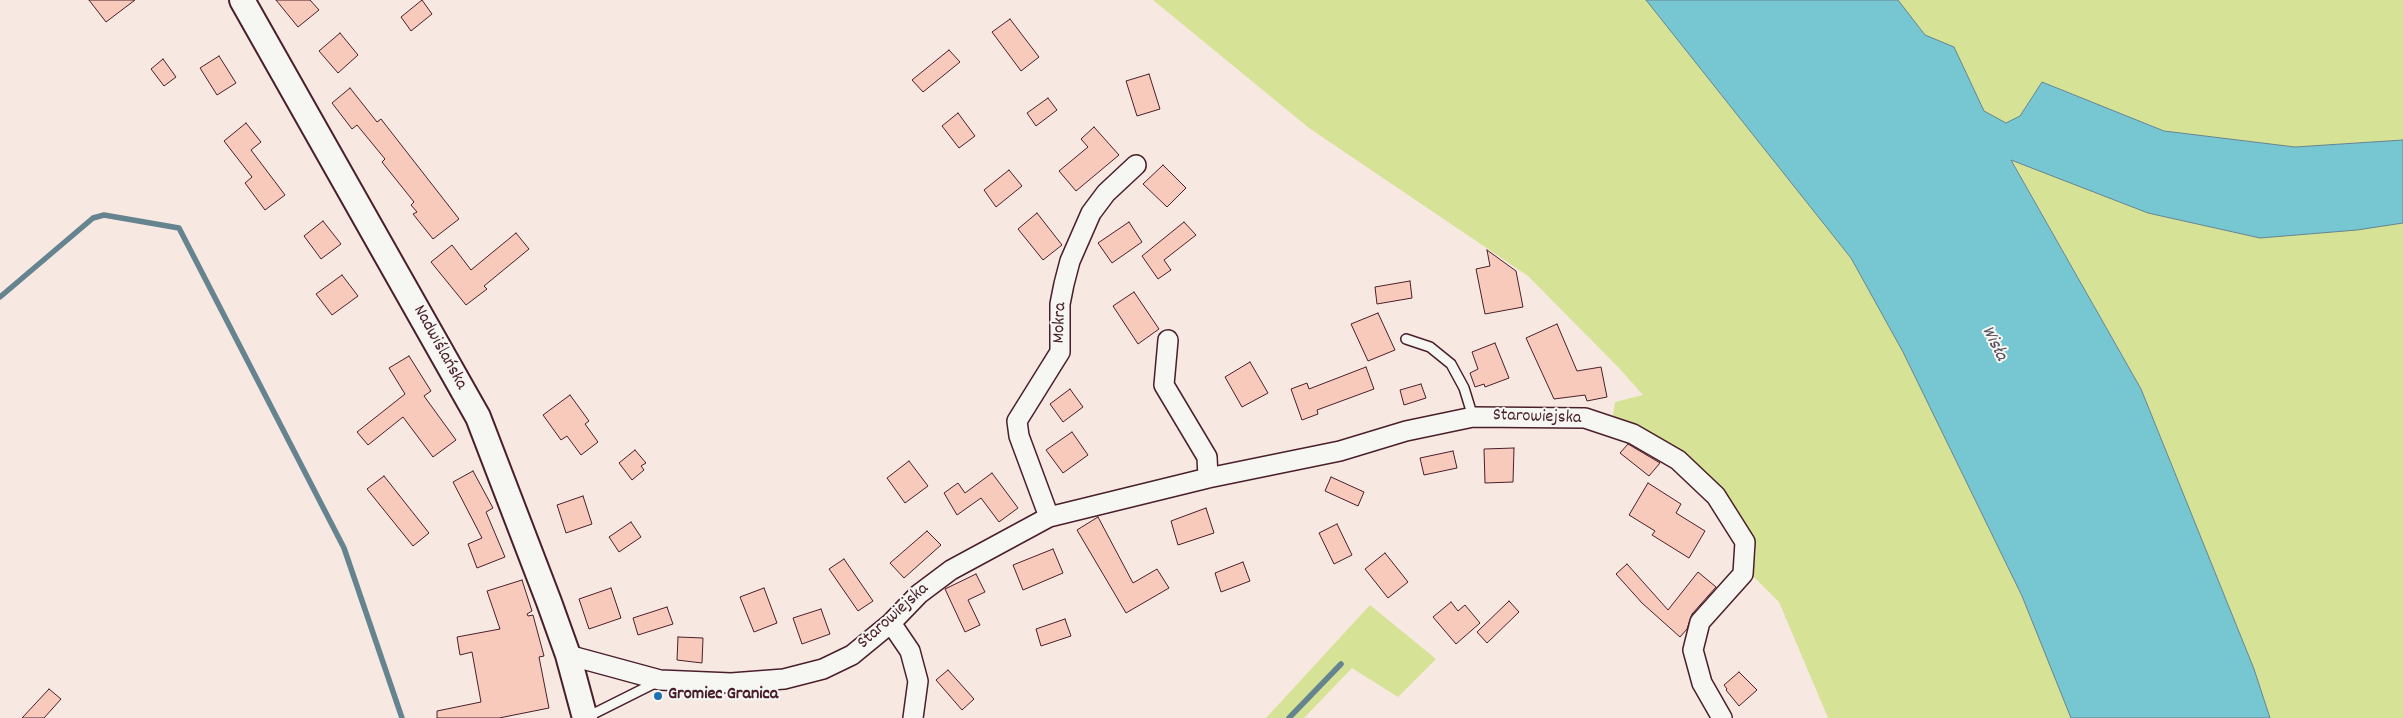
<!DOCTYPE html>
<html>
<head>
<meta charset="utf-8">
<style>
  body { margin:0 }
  canvas { display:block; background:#f7e9e2 }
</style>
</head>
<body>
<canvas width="2403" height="718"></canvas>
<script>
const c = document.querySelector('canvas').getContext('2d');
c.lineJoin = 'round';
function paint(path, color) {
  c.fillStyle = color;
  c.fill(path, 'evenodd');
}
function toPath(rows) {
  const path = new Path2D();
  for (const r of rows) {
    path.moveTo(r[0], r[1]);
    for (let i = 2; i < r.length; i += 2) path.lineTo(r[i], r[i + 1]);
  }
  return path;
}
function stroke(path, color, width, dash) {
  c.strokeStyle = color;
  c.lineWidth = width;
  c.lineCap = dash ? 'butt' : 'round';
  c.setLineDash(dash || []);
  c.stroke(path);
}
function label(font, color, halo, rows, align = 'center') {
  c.font = font + ' Dekko,sans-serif';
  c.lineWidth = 4;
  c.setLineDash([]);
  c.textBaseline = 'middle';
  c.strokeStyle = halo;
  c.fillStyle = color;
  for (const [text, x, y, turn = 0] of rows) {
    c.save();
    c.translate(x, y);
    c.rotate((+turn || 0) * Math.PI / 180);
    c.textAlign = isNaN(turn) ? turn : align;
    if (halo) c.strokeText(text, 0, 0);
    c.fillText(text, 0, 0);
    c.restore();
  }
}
const green = toPath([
  [1153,0,1646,0,1851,258,1903,352,2022,596,2071,718,1828,718,1779,602,1752,575,1756,550,1743,526,1713,484,1612,422,1615,402,1643,395,1618,367,1528,276,1309,128],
  [1898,0,2403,0,2403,140,2295,147,2164,131,2042,82,2020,116,2006,124,1984,111,1954,47,1925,35],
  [2011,159,2148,213,2260,238,2357,230,2403,223,2403,718,2270,718,2254,669,2141,389],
  [1370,605,1436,659,1398,697,1352,668,1304,718,1266,718]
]);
const water = toPath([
  [1646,0,1898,0,1925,35,1954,47,1984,111,2006,123,2020,116,2042,82,2164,131,2295,147,2403,140,2403,223,2357,230,2260,238,2148,213,2011,160,2141,389,2254,669,2270,718,2071,718,2022,596,1903,352,1851,258,1646,0]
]);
const stream = toPath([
  [0,297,93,218,104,215,179,228,344,548,402,718],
  [1289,718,1341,664]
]);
const building = toPath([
  [89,0,135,0,106,22,89,0],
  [276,0,310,0,319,10,298,27,276,0],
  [422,0,432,14,411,31,401,17,422,0],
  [1010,19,1039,57,1021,71,992,32,1010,19],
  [340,33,358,55,338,73,319,51,340,33],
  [949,50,960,62,923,92,912,80,949,50],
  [219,56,236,83,217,95,200,68,219,56],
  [163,59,176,77,164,86,151,69,163,59],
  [1149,74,1160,109,1137,116,1126,81,1149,74],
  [350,88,377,122,381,119,459,219,433,239,413,214,417,212,411,205,414,202,382,162,385,159,357,125,352,129,332,103,350,88],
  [1048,98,1057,110,1036,126,1027,113,1048,98],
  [958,113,975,136,959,148,942,126,958,113],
  [246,123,261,142,251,150,285,195,265,210,245,183,252,177,224,141,246,123],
  [1094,127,1119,155,1076,191,1059,171,1088,147,1081,139,1094,127],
  [1163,165,1186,188,1167,207,1143,184,1163,165],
  [1009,170,1022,186,996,207,984,190,1009,170],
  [1037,213,1062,245,1043,260,1018,229,1037,213],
  [323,221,341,244,321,259,304,236,323,221],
  [1129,222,1142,242,1112,263,1098,243,1129,222],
  [1184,222,1196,235,1164,260,1171,270,1158,279,1142,256,1184,222],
  [516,233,529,249,484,286,487,289,466,305,431,262,452,245,471,270,516,233],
  [1487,250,1516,271,1523,307,1485,314,1476,269,1490,266,1487,250],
  [342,275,358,296,332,315,316,294,342,275],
  [1410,281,1412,298,1377,304,1375,287,1410,281],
  [1134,292,1159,329,1138,344,1113,306,1134,292],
  [1378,313,1395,350,1368,361,1351,324,1378,313],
  [1557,324,1577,371,1601,367,1607,397,1587,401,1585,395,1554,399,1526,338,1557,324],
  [1495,343,1509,378,1485,387,1484,384,1475,387,1470,373,1478,369,1472,352,1495,343],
  [409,356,431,391,424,396,456,440,433,457,403,417,368,445,357,432,405,394,389,368,409,356],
  [1250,362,1268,393,1242,407,1225,377,1250,362],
  [1366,367,1374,389,1317,410,1318,414,1302,420,1291,389,1307,383,1309,389,1366,367],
  [1421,384,1426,398,1404,405,1400,390,1421,384],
  [1070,389,1083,407,1063,422,1050,404,1070,389],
  [570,395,589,421,585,424,598,442,581,455,567,436,561,440,543,415,570,395],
  [1072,432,1088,455,1063,473,1046,450,1072,432],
  [1628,444,1660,463,1649,476,1620,453,1628,444],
  [1514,448,1513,482,1485,483,1484,449,1514,448],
  [635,450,646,463,641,466,644,470,632,480,619,463,635,450],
  [1453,451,1457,468,1424,475,1420,458,1453,451],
  [909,461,928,486,905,503,887,478,909,461],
  [473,471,493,508,486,512,505,557,477,568,468,544,482,538,453,482,473,471],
  [992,473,1018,508,999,522,981,498,957,515,944,493,958,483,965,493,992,473],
  [384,476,429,533,413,546,367,489,384,476],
  [1331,477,1364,492,1358,506,1325,491,1331,477],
  [1648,483,1681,504,1676,513,1705,531,1689,558,1652,535,1655,531,1629,515,1648,483],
  [583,496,592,524,566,533,557,505,583,496],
  [1206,508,1214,533,1178,545,1171,521,1206,508],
  [1098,517,1133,583,1157,569,1169,588,1126,613,1077,530,1098,517],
  [631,522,641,537,619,552,609,537,631,522],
  [1337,524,1352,555,1334,564,1319,533,1337,524],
  [927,531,941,545,904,578,890,563,927,531],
  [1053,549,1063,573,1023,590,1013,565,1053,549],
  [1385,553,1408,582,1388,598,1365,569,1385,553],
  [844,559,873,601,858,611,829,569,844,559],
  [1243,562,1250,581,1221,592,1215,573,1243,562],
  [1627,564,1668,610,1698,572,1716,587,1692,614,1687,629,1680,637,1642,603,1616,574,1627,564],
  [976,574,985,592,968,600,980,625,965,632,945,589,976,574],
  [522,580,532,611,527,614,528,616,533,615,544,656,539,657,549,708,499,718,437,718,437,711,481,702,472,652,460,655,457,637,500,629,487,591,522,580],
  [611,588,621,618,589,629,579,599,611,588],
  [764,588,777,623,754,632,740,597,764,588],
  [1509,601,1519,612,1487,643,1477,632,1509,601],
  [1451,602,1458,611,1465,605,1480,623,1456,644,1433,617,1451,602],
  [667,607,673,624,638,635,633,618,667,607],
  [821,609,830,634,802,644,793,618,821,609],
  [1065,619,1071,636,1041,646,1036,629,1065,619],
  [678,637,703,638,702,663,677,660,678,637],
  [948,670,974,699,962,710,936,680,948,670],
  [1739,672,1757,690,1739,706,1726,690,1727,689,1724,685,1739,672],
  [49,689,61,699,44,718,22,718,49,689]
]);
const service = toPath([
  [1406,339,1430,347,1451,364,1464,388,1473,417],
  [585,718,659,681]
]);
const minor = toPath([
  [1168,340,1164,385,1207,457,1208,478],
  [1049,517,1019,436,1017,421,1060,352,1060,304,1064,284,1070,261,1091,213,1106,193,1136,165],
  [891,623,910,651,918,681,913,718],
  [568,655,660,680,731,683,784,679,823,669,852,655,891,623,919,594,951,570,1049,517,1208,478,1340,451,1406,431,1473,417,1585,418,1633,434,1678,460,1716,496,1745,542,1743,574,1700,622,1693,650,1702,683,1722,718]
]);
const tertiary = toPath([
  [242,0,478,417,549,602,568,655,585,718]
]);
const markers = [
  [658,696,5,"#1f6fb2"]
];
const streetNames = [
  ["Mokra",1061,323,-88],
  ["Nadwiślańska",439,348,61],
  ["Starowiejska",1537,418,2],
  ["Starowiejska",894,617,-42]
];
const poiNames = [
  ["Gromiec Granica",668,696]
];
const waterNames = [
  ["Wisła",1993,344,63]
];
paint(green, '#d6e295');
paint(water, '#77c7d2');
stroke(water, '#65848f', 1);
stroke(stream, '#65848f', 5.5);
paint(building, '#f8cabc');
stroke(building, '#4a1f2b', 1);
stroke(service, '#4a1f2b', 12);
stroke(minor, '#4a1f2b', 22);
stroke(tertiary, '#4a1f2b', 28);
stroke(service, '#f6f6f2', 9);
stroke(minor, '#f6f6f2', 19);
stroke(tertiary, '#f6f6f2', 24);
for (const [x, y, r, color] of markers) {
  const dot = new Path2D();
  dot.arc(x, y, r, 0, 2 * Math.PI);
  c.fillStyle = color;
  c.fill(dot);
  stroke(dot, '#f6f6f2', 2);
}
label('18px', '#4a1f2b', '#f6f6f2', streetNames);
label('bold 18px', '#4a1f2b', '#f6f6f2', poiNames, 'left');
label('italic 19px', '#58515d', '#f6f6f2', waterNames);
</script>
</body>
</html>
